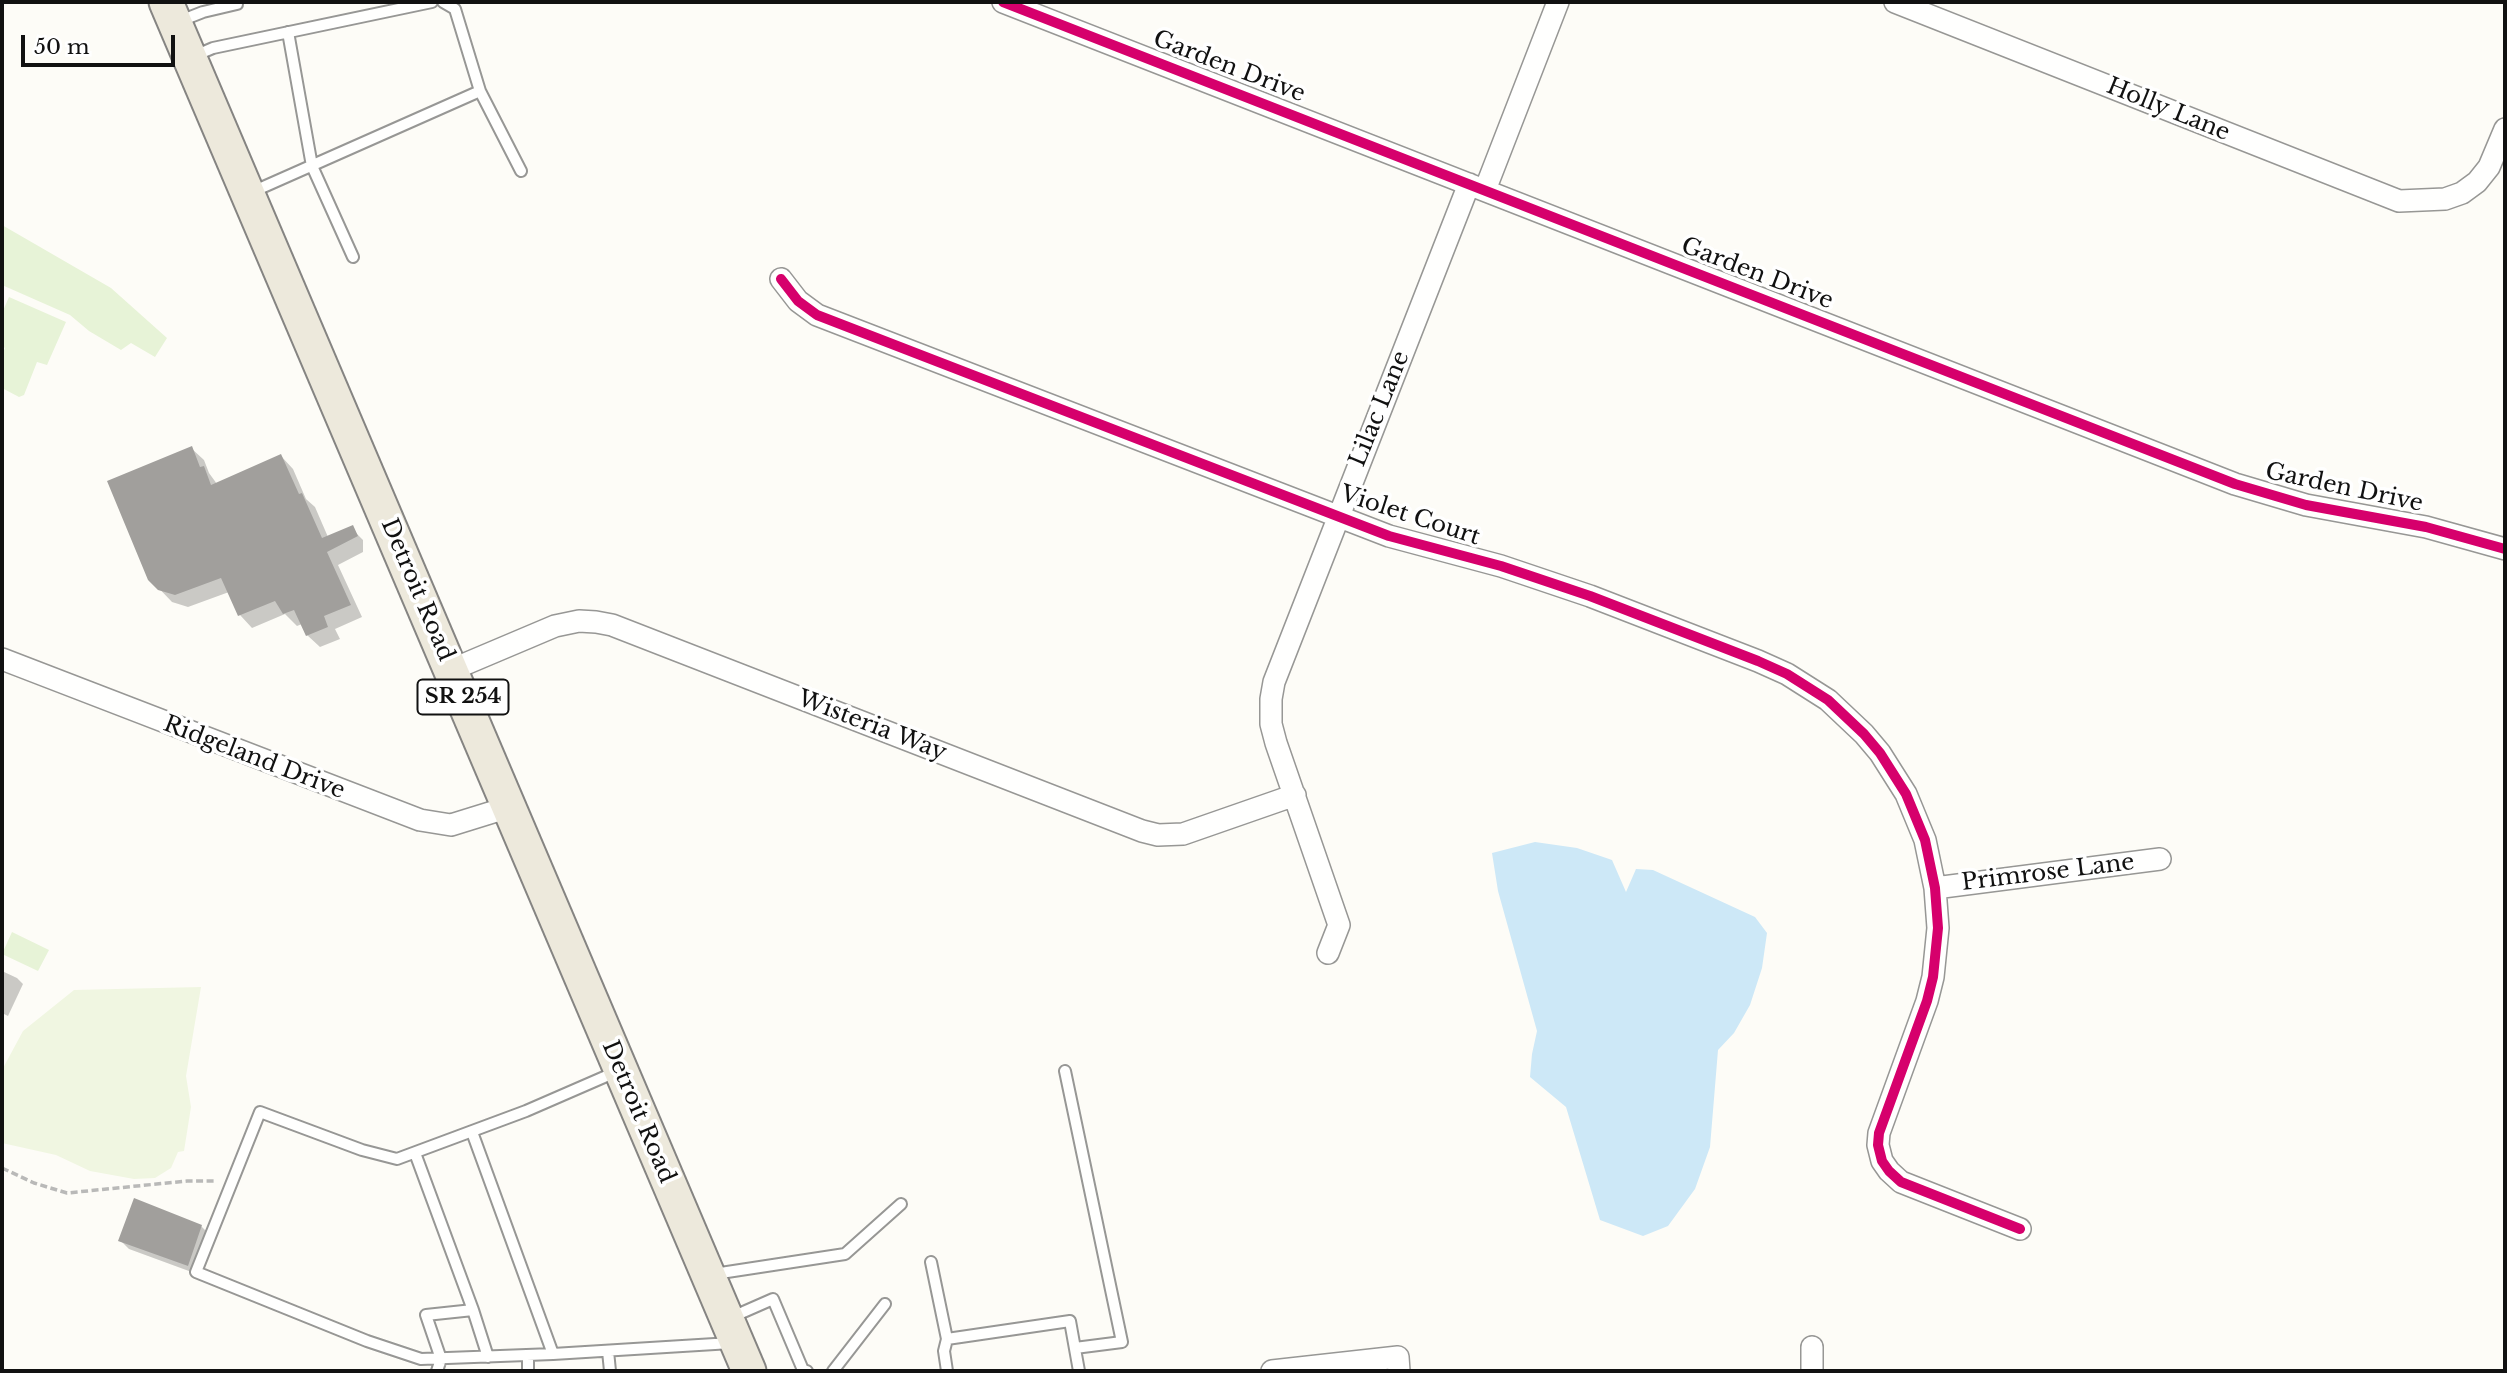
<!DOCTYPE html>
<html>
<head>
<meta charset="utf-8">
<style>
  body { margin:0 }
  #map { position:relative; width:2507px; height:1373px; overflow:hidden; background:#fdfcf7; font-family:"Libre Baskerville",serif }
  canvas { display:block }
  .frame { position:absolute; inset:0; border:4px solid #111; pointer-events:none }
  .scale { position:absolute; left:21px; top:35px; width:154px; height:32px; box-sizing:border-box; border:4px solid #111; border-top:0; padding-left:9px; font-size:21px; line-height:24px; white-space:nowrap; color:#111; -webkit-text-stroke:5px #fff; paint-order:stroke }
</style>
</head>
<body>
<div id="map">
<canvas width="2507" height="1373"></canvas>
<div class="frame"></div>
<div class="scale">50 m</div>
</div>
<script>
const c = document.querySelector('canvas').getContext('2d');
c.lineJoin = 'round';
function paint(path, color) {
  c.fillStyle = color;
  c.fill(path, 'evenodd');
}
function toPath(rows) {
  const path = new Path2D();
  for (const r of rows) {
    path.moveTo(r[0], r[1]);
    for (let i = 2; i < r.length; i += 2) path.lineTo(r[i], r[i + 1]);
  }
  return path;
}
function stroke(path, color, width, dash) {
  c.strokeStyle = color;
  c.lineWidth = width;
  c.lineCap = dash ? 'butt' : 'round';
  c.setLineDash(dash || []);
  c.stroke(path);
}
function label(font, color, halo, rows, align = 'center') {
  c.font = font + ' "Libre Baskerville",serif';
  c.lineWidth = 7;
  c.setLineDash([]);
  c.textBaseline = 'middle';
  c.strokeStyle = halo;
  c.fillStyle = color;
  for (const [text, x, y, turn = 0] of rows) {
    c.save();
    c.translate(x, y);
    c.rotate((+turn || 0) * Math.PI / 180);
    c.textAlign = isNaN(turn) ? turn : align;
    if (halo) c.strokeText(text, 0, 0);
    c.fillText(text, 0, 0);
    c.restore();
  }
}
const green = toPath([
  [2,225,111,288,167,338,155,357,131,343,121,350,89,331,70,315,2,285],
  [9,297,66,322,47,365,37,362,24,395,19,397,2,388,2,355,5,348,2,346,2,313],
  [12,932,49,950,38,971,2,954]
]);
const pitch = toPath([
  [201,987,186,1076,191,1107,184,1151,178,1152,171,1168,155,1178,134,1179,90,1171,56,1155,2,1143,2,1070,23,1031,74,990]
]);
const water = toPath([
  [1535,842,1577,848,1612,860,1626,892,1636,869,1653,870,1755,917,1767,933,1762,968,1750,1005,1734,1033,1718,1050,1710,1147,1695,1189,1668,1226,1643,1236,1600,1220,1566,1107,1530,1077,1532,1054,1537,1031,1498,891,1492,853]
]);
const shadow = toPath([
  [191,448,204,460,209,473,217,484,281,456,293,469,306,499,315,507,328,537,351,528,363,540,363,552,338,565,362,617,335,629,340,639,320,647,307,635,302,624,297,626,285,614,252,628,240,615,229,592,188,607,172,602,150,579],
  [2,971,17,978,23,984,8,1016,2,1013],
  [201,1226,210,1235,197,1274,129,1249,120,1240]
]);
const building = toPath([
  [192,446,200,467,204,466,211,485,281,454,299,494,302,493,322,538,353,525,358,536,327,552,351,605,324,616,328,627,306,636,294,610,283,614,275,601,238,616,221,578,175,595,158,590,148,580,107,481],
  [134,1198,202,1225,188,1266,118,1241]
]);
const path = toPath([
  [2,1168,34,1183,67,1193,187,1181,217,1181]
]);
const lane = toPath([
  [443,2,455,9,480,91,521,171],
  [180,21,203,12,237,4,237,2],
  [288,32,312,166,353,257],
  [192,57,213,48,432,2],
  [252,192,480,91],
  [618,1071,526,1111,397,1159,362,1150,260,1112,196,1272,367,1341,421,1359,553,1354,731,1343],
  [1065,1071,1122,1342,1075,1348],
  [472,1132,553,1354],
  [415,1153,473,1310,426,1315,441,1359,437,1371],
  [931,1262,947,1339,944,1351,947,1371],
  [714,1274,845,1254,901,1204],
  [473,1310,488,1357],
  [732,1317,773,1299,803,1370,807,1371],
  [947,1339,1070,1321,1079,1371],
  [608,1351,610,1371],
  [528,1371,528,1355],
  [833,1371,885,1304]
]);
const street = toPath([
  [1003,2,2235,484,2306,505,2426,527,2505,549],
  [1895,2,2399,201,2445,199,2462,193,2477,182,2489,167,2505,129],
  [1485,190,1558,2],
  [781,279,798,301,817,315,1389,536,1501,566,1590,596,1758,661,1787,674,1828,700,1864,734,1880,753,1906,794,1925,840,1935,888,1938,928,1933,977,1927,1001,1879,1133,1878,1145,1882,1161,1889,1171,1901,1182,2020,1229],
  [2,659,420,820,451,825,509,807],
  [451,670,555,626,579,621,596,622,612,625,1142,831,1158,835,1183,834,1295,795],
  [1935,888,2160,859],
  [1328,953,1339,925,1276,743,1271,724,1271,699,1274,682,1469,184],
  [1812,1347,1812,1371],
  [1272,1371,1398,1357,1399,1371]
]);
const primary = toPath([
  [166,2,749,1371]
]);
const cycleway = toPath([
  [1003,2,2235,484,2306,505,2426,527,2505,549],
  [781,279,798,301,817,315,1389,536,1501,566,1590,596,1758,661,1787,674,1828,700,1864,734,1880,753,1906,794,1925,840,1935,888,1938,928,1933,977,1927,1001,1879,1133,1878,1145,1882,1161,1889,1171,1901,1182,2020,1229]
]);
const shields = [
  [463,697,91]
];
const shieldNames = [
  ["SR 254",463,697]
];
const streetNames = [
  ["Garden Drive",1229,67,21],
  ["Holly Lane",2168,110,22],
  ["Garden Drive",1757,274,21],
  ["Lilac Lane",1380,409,-68],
  ["Garden Drive",2344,488,12],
  ["Violet Court",1410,516,18],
  ["Detroit Road",417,590,67],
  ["Wisteria Way",872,726,21],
  ["Ridgeland Drive",254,758,21],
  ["Primrose Lane",2048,873,-7],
  ["Detroit Road",638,1112,67]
];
paint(green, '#e7f3d7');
paint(pitch, '#f0f6e1');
paint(water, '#cde8f7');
paint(shadow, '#0003');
paint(building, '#a19f9c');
stroke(lane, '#979795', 14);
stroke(street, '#979795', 24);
stroke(primary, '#858482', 37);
stroke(path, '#b9b9b8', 3.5, [7, 3.5]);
stroke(lane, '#fffffe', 10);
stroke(street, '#fffffe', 21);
stroke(primary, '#ede9dc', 33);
stroke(cycleway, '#d6006c', 10);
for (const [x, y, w] of shields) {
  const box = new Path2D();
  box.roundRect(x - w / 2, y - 17.5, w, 35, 5);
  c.fillStyle = '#fff';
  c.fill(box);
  stroke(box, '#111', 2);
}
label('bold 21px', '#111', null, shieldNames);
label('23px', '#111', '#fff', streetNames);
</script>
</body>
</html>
